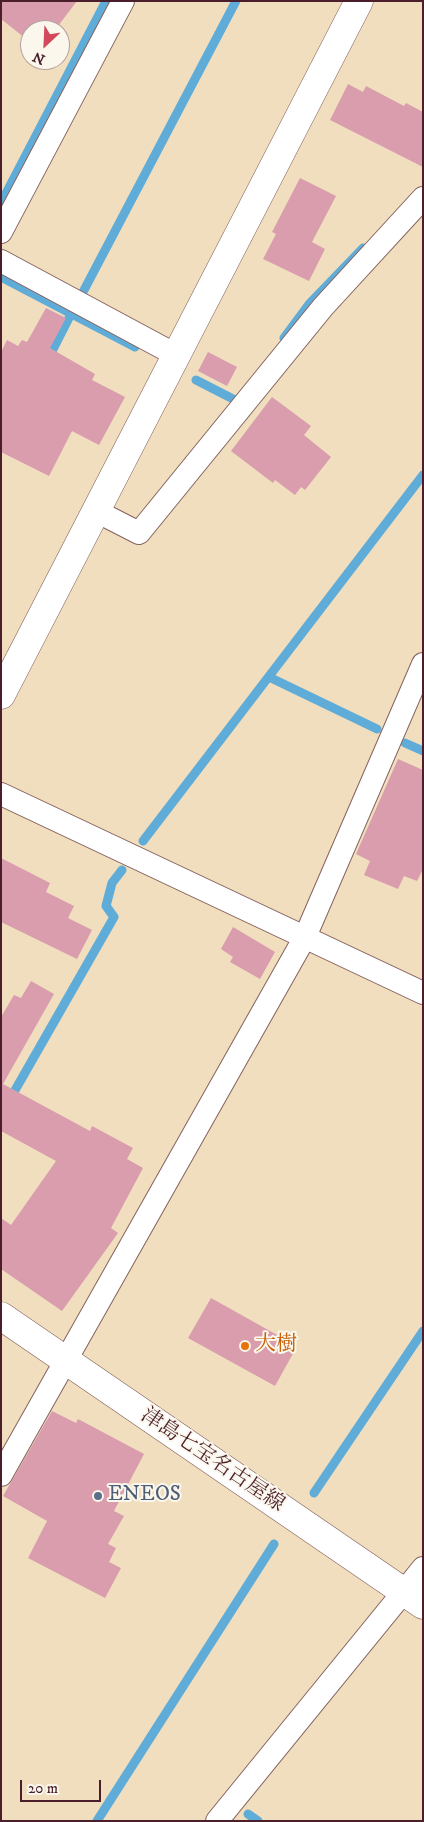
<!DOCTYPE html>
<html>
<head>
<meta charset="utf-8">
<style>
  body { margin:0 }
  #map { position:relative; width:424px; height:1822px; overflow:hidden; background:#f0debe; font-family:"IM FELL DW Pica",serif }
  canvas { display:block }
  .frame { position:absolute; inset:0; border:2px solid #4a1f2b; pointer-events:none }
  .north { position:absolute; left:20px; top:20px; width:50px; height:50px; box-sizing:border-box; background:#fbf7ec; border:1px solid #b4a19f; border-radius:50%; rotate:205deg; font-size:14px; font-weight:700; line-height:20px; text-align:center; color:#4a1f2b }
  .north::after { content:''; display:block; margin:auto; width:18px; height:22px; background:#d1495b; clip-path:polygon(50% 0,100% 100%,50% 72%,0 100%) }
  .scale { position:absolute; left:20px; top:1780px; width:81px; height:22px; box-sizing:border-box; border:2px solid #4a1f2b; border-top:0; padding-left:6px; font-size:15px; line-height:18px; white-space:nowrap; color:#4a1f2b; -webkit-text-stroke:4px #fbf7ec; paint-order:stroke }
</style>
</head>
<body>
<div id="map">
<canvas width="424" height="1822"></canvas>
<div class="frame"></div>
<div class="north">N</div>
<div class="scale">20 m</div>
</div>
<script>
const c = document.querySelector('canvas').getContext('2d');
c.lineJoin = 'round';
function toPath(rows) {
  const path = new Path2D();
  for (const r of rows) {
    path.moveTo(r[0], r[1]);
    for (let i = 2; i < r.length; i += 2) path.lineTo(r[i], r[i + 1]);
  }
  return path;
}
function stroke(path, color, width, dash) {
  c.strokeStyle = color;
  c.lineWidth = width;
  c.lineCap = dash ? 'butt' : 'round';
  c.setLineDash(dash || []);
  c.stroke(path);
}
function paint(path, color) {
  c.fillStyle = color;
  c.fill(path, 'evenodd');
}
function label(font, color, halo, rows, align = 'center') {
  c.font = font + ' "IM FELL DW Pica","Noto Serif JP",serif';
  c.lineWidth = 4;
  c.setLineDash([]);
  c.textBaseline = 'middle';
  c.strokeStyle = halo;
  c.fillStyle = color;
  for (const [text, x, y, turn = 0] of rows) {
    c.save();
    c.translate(x, y);
    c.rotate((+turn || 0) * Math.PI / 180);
    c.textAlign = isNaN(turn) ? turn : align;
    if (halo) c.strokeText(text, 0, 0);
    c.fillText(text, 0, 0);
    c.restore();
  }
}
const stream = toPath([
  [1,203,106,1],
  [1,277,135,347],
  [83,292,236,1],
  [284,338,310,303,363,248],
  [48,359,71,314],
  [196,380,237,401,241,396],
  [269,677,377,729],
  [405,743,423,751],
  [143,841,423,475],
  [10,1099,114,917,106,906,112,883,122,870],
  [314,1493,423,1331],
  [248,1814,258,1821],
  [97,1821,274,1544]
]);
const building = toPath([
  [1,1,77,1,55,30,30,30,30,42,1,19],
  [348,84,363,92,366,86,404,106,406,103,423,112,423,167,330,120],
  [300,178,336,196,312,242,325,249,309,281,263,259,276,234,272,232],
  [46,308,66,318,50,348,95,374,92,380,125,397,99,445,72,431,49,476,1,452,1,352,7,340,18,346,22,340,27,342],
  [208,352,237,367,227,386,198,371],
  [272,397,311,426,304,435,331,457,305,490,301,487,295,495,275,480,273,483,231,451],
  [398,759,423,770,423,869,417,881,404,876,398,889,364,875,370,861,356,854],
  [1,858,50,883,46,892,74,906,68,918,92,930,77,959,1,922],
  [233,927,275,952,260,979,230,962,233,957,221,949],
  [31,981,54,994,3,1084,90,1131,92,1126,133,1148,127,1159,143,1168,111,1228,118,1233,62,1311,1,1269,1,1218,11,1225,56,1161,1,1131,1,1017,14,995,21,998],
  [211,1298,279,1336,277,1340,295,1350,275,1386,188,1338],
  [52,1411,76,1423,78,1419,144,1454,114,1511,124,1516,108,1544,116,1548,109,1562,121,1568,105,1598,28,1558,47,1521,3,1496]
]);
const street = toPath([
  [1,232,123,1],
  [1,261,176,355],
  [96,511,139,533,323,307,423,198],
  [1,794,423,993],
  [1,1475,305,937,423,664],
  [217,1821,423,1568]
]);
const secondary = toPath([
  [1,695,359,1],
  [1,1316,423,1605]
]);
const markers = [
  [245,1346,5,"#e8710a"],
  [98,1496,5,"#5c6f8a"]
];
const foodNames = [
  ["大樹",255,1346]
];
const streetNames = [
  ["津島七宝名古屋線",212,1461,34]
];
const serviceNames = [
  ["ENEOS",108,1496]
];
stroke(stream, '#5facd8', 9);
paint(building, '#d99dae');
stroke(street, '#84625e', 24);
stroke(secondary, '#84625e', 29);
stroke(street, '#fff', 22);
stroke(secondary, '#fff', 28);
for (const [x, y, r, color] of markers) {
  const dot = new Path2D();
  dot.arc(x, y, r, 0, 2 * Math.PI);
  c.fillStyle = color;
  c.fill(dot);
  stroke(dot, '#fbf7ec', 2);
}
label('21px', '#c56008', '#fbf7ec', foodNames, 'left');
label('21px', '#4a1f2b', '#fbf7ec', streetNames);
label('21px', '#4e5e75', '#fbf7ec', serviceNames, 'left');
</script>
</body>
</html>
